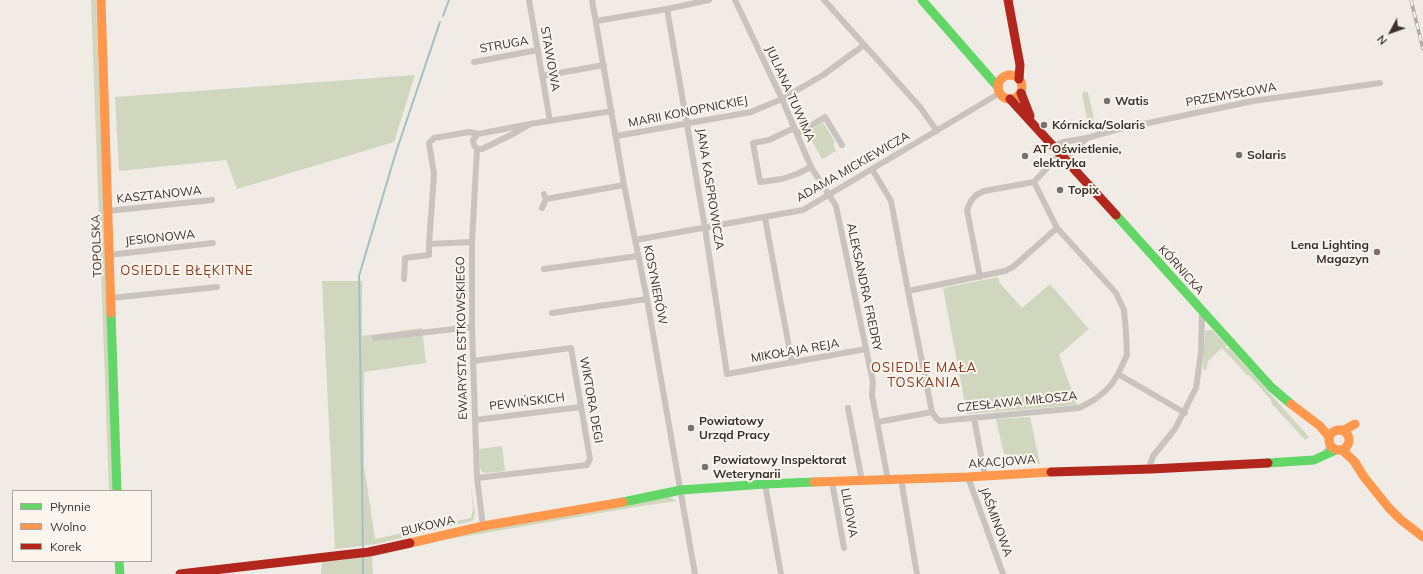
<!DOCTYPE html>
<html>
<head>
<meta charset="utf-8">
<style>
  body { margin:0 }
  #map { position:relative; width:1423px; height:574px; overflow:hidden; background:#f0ebe5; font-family:Mulish,sans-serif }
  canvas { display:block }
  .legend { position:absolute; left:12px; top:490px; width:140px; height:72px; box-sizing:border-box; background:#fbf5ee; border:1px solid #aea6a0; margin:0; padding:5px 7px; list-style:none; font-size:12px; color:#3b302b }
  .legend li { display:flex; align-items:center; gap:8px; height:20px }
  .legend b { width:20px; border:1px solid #aea6a0 }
  .north { position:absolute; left:1371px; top:12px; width:40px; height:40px; -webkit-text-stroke:3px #fbf5ee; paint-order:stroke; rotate:229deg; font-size:11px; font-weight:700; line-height:16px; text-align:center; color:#3b302b }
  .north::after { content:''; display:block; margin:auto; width:14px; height:18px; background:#3b302b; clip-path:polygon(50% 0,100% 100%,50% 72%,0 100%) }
</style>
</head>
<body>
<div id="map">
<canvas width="1423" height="574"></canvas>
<ul class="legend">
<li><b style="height:5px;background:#63d668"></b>Płynnie</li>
<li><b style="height:5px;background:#ff974d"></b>Wolno</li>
<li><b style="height:5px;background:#b3261e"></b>Korek</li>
</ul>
<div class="north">N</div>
</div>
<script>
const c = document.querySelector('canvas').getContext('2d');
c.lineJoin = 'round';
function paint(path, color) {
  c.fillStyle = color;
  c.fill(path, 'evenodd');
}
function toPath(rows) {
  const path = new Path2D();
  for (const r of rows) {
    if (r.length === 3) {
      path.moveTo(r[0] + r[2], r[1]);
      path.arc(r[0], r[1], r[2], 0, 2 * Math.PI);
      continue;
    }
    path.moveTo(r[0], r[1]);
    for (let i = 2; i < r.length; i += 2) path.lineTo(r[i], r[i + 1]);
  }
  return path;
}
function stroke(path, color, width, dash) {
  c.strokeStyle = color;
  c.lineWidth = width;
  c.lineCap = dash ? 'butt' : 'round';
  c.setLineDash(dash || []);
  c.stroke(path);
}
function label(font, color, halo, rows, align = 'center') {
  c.font = font + ' Mulish,sans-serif';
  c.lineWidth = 4;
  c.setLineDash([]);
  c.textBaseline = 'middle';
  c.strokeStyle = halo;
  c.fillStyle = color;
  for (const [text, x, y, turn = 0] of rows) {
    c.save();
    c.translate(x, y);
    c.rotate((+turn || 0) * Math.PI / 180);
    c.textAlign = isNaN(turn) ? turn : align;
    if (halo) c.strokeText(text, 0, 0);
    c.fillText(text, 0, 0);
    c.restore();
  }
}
const green = toPath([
  [91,0,96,0,114,491,109,491],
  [415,75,394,142,237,189,226,160,119,171,115,97],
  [1084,91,1088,93,1094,117,1092,121,1088,121,1087,118,1082,95],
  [823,122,835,142,833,144,836,151,822,159,807,132],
  [998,277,999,282,1022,308,1050,284,1089,329,1059,355,1077,405,967,414,943,288],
  [322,281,362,281,362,336,422,328,426,363,364,372,364,465,375,539,471,518,473,509,471,487,475,513,474,515,474,519,472,521,376,544,335,549],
  [1205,330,1212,330,1215,333,1227,346,1225,347,1227,349,1229,348,1309,437,1305,440,1272,404,1271,400,1250,376,1247,375,1222,348,1208,361,1206,370,1203,369],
  [1030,417,1040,464,1015,464,1013,455,1004,454,996,419],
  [502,446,505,471,487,473,482,472,480,468,479,449],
  [671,496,671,498,677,501,635,507,444,540,372,557,373,574,321,574,322,561,493,528,521,524,521,522]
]);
const stream = toPath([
  [443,16,449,0],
  [363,550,359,276,396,152,440,22],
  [363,554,363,574]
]);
const street = toPath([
  [529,0,550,121],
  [592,0,624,185,647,299,695,574],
  [735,0,782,99,811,167,836,206,873,382,872,395,888,480],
  [824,0,920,107,937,131],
  [667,9,705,228,727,374,866,349],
  [596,21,667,9,709,0],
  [474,62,538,50],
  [542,76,604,65],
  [530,124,515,133,482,149,477,149,474,145,473,140,478,134,530,124,612,111],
  [794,128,769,140,753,143,760,182,782,179,797,174,811,167],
  [797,134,825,117,842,145],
  [617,136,751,112,782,99,823,75,864,45],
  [1054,146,1063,142,1087,138,1115,130,1253,101,1380,83],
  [477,149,472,242,472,327,477,478,483,526],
  [1065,159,1087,138],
  [872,169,891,201,908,291,1005,271,1013,267,1057,228],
  [546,199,624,185],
  [542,208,546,199,544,194],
  [108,211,212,200],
  [765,218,792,363],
  [635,240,803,210,1000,93],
  [472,242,429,244,434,174,429,143,434,138,469,132,478,134],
  [109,255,213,243],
  [544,269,638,256],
  [980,277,967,210,971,201,976,195,984,191,1034,182,1060,154],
  [404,279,405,258,429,255,429,244],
  [908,291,932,412],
  [111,298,217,287],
  [552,313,647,299],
  [375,338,472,327],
  [473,361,571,348,590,459,587,465,477,478],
  [1118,374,1185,413],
  [848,408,862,481],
  [974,418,985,476],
  [475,420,581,407],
  [878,422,932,412,936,418,940,421,1079,408,1094,400,1103,393,1111,385,1118,374,1127,355,1126,332,1124,310,1116,293,1057,228,1034,182],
  [1324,456,1330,445],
  [1151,469,1150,465,1153,456,1175,429,1196,388,1201,352,1202,311],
  [968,477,1003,574],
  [901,479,917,574],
  [832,482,844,548],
  [765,484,781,574]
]);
const fast = toPath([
  [922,0,998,87],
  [1116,215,1271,387,1291,404],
  [111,313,117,491],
  [1268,463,1314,460,1336,450],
  [623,502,681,490,765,484,814,482],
  [119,561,120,574]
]);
const slow = toPath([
  [101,0,111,313],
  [1010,87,12],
  [1291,404,1320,426,1329,437],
  [1339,440,10],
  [1344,430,1355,424],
  [1342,450,1354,461,1364,477,1389,508,1401,520,1423,537],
  [814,482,968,477,1051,472],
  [410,543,483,526,623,502]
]);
const jam = toPath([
  [1008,0,1020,65,1019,79],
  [1021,93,1030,116],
  [1010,99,1116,215],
  [1051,472,1151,469,1268,463],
  [180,574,369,552,410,543]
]);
const rail = toPath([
  [1411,0,1423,49]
]);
const markers = [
  [1107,101,4,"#7a716c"],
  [1044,125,4,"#7a716c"],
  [1239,155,4,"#7a716c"],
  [1025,156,4,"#7a716c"],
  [1060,190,4,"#7a716c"],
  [1377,252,4,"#7a716c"],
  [691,428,4,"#7a716c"],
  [705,467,4,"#7a716c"]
];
const streetNames = [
  ["STRUGA",504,45,-10],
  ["STAWOWA",550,59,80],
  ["JULIANA TUWIMA",790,94,66],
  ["PRZEMYSŁOWA",1231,95,-10],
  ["MARII KONOPNICKIEJ",688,112,-11],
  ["ADAMA MICKIEWICZA",853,167,-30],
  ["JANA KASPROWICZA",710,189,81],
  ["KASZTANOWA",159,195,-6],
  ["JESIONOWA",160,238,-6],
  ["TOPOLSKA",97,246,-92],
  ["KÓRNICKA",1181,270,48],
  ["KOSYNIERÓW",655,285,79],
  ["ALEKSANDRA FREDRY",864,287,78],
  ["EWARYSTA ESTKOWSKIEGO",462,338,-91],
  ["MIKOŁAJA REJA",795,351,-10],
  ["WIKTORA DEGI",591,400,80],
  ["PEWIŃSKICH",527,402,-7],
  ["CZESŁAWA MIŁOSZA",1017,402,-6],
  ["AKACJOWA",1002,462,-4],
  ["LILIOWA",849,513,80],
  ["JAŚMINOWA",996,522,70],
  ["BUKOWA",428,526,-13]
];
const poiNames = [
  ["Watis",1115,101],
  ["Kórnicka/Solaris",1052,125],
  ["AT Oświetlenie,",1033,149],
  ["elektryka",1033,163],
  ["Solaris",1247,155],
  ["Topix",1068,190],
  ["Lena Lighting",1369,245,"right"],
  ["Magazyn",1369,259,"right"],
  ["Powiatowy",699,421],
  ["Urząd Pracy",699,435],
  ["Powiatowy Inspektorat",713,460],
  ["Weterynarii",713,474]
];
const neighbourhoodNames = [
  ["OSIEDLE BŁĘKITNE",187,271],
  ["OSIEDLE MAŁA",924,368],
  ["TOSKANIA",924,383]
];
paint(green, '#d1d6bf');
stroke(stream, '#a1c2c1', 2);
stroke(street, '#c9c3be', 6);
stroke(fast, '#63d668', 9);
stroke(slow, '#ff974d', 9);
stroke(jam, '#b3261e', 9);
stroke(rail, '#b1aca8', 3.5);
stroke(rail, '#fbf5ee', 2, [6]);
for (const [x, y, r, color] of markers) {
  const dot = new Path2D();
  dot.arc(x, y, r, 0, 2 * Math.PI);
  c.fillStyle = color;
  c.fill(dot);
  stroke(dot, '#fbf5ee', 1.5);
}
label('12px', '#3b302b', '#fbf5ee', streetNames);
label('bold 12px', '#3b302b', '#fbf5ee', poiNames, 'left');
c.letterSpacing = '1px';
label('13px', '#8c3b22', '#fbf5ee', neighbourhoodNames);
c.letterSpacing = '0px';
</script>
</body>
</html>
